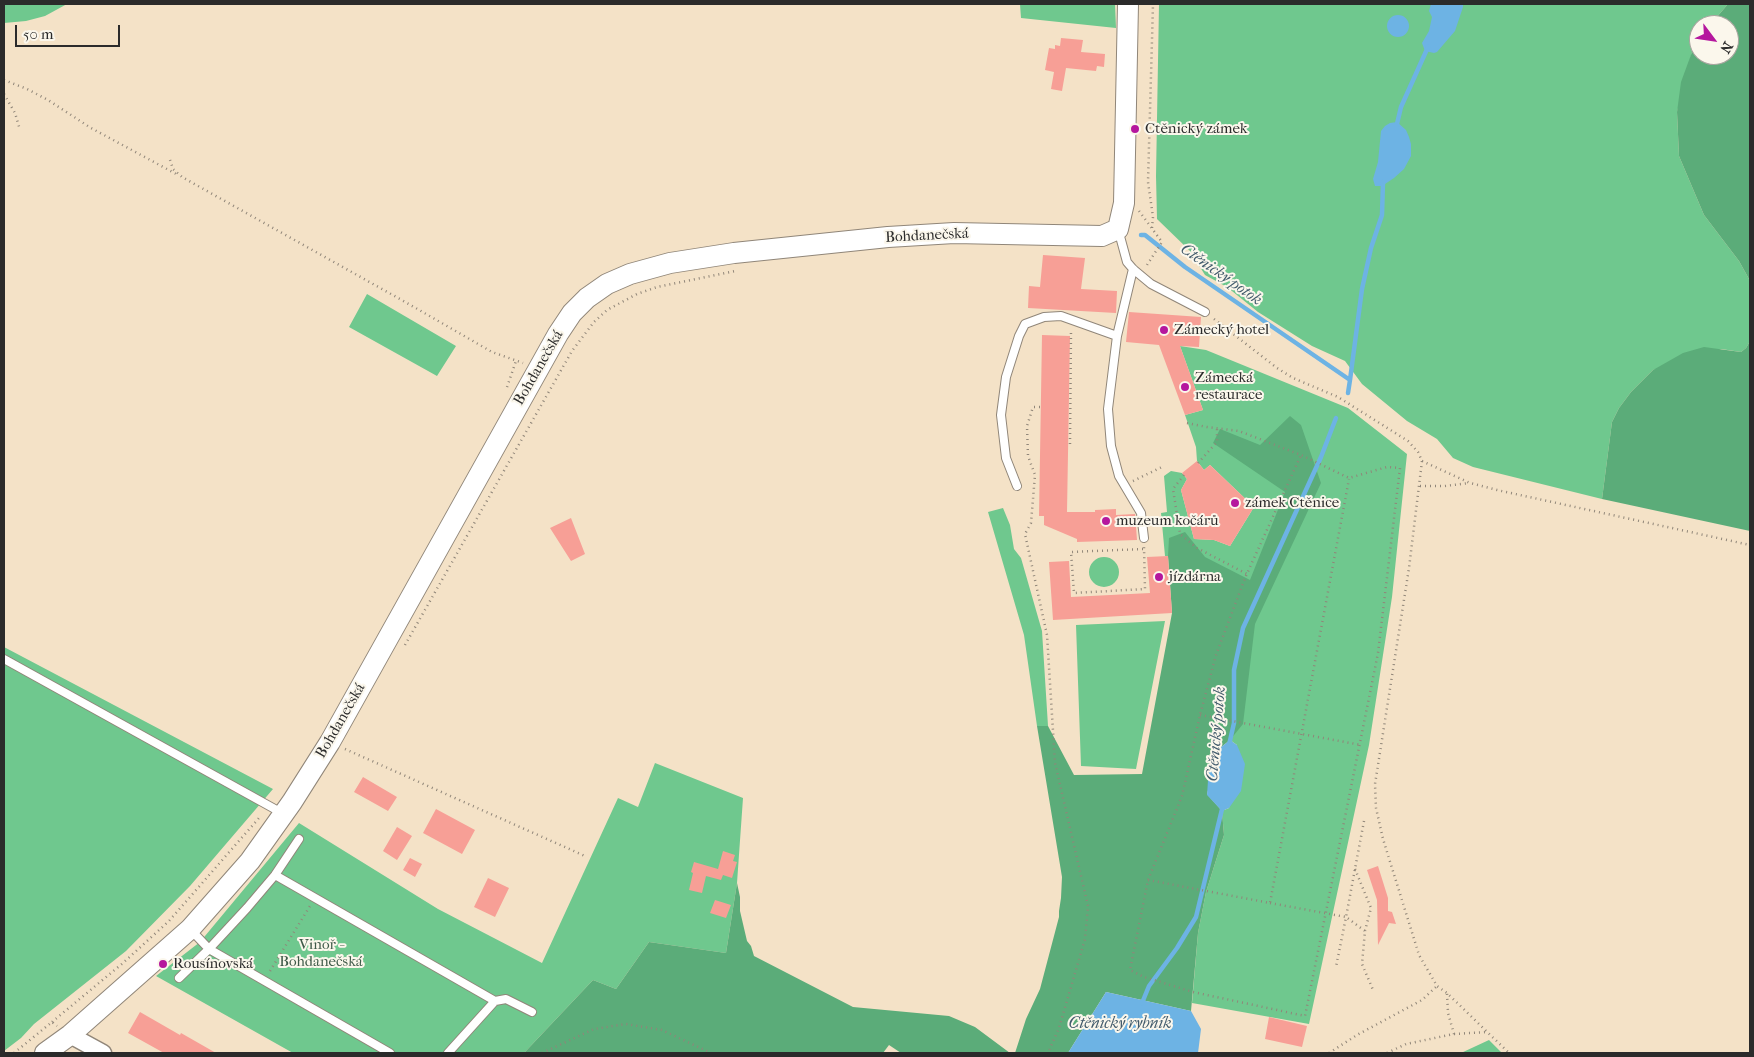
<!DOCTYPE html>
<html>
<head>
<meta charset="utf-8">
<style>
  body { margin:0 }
  #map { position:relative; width:1754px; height:1057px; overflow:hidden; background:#f4e2c7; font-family:"IM FELL French Canon",serif }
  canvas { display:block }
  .frame { position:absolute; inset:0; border:5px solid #2b2b2b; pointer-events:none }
  .north { position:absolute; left:1689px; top:15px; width:50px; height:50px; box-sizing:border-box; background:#fbf7ec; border:1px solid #a8a59f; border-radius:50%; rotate:121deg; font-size:14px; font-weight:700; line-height:20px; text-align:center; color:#2b2b2b }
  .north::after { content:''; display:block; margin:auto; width:18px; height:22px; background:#b5179e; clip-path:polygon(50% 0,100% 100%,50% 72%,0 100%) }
  .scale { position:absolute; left:15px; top:25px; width:105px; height:22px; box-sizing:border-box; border:2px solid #2b2b2b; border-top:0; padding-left:6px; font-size:15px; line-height:18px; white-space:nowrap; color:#2b2b2b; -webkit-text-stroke:4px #fbf7ec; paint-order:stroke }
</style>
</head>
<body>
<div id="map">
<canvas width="1754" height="1057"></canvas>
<div class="frame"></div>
<div class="north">N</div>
<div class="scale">50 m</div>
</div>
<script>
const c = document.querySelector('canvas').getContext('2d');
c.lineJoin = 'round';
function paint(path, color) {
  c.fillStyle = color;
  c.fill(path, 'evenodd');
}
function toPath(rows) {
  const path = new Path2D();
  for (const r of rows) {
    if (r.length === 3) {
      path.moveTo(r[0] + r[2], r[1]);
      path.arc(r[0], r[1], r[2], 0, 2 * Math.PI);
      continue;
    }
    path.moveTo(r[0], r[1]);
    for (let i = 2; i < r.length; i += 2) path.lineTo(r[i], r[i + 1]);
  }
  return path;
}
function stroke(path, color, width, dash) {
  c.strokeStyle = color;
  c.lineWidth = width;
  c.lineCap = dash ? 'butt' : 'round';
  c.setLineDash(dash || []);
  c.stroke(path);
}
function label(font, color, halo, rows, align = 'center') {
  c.font = font + ' "IM FELL French Canon",serif';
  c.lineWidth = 4;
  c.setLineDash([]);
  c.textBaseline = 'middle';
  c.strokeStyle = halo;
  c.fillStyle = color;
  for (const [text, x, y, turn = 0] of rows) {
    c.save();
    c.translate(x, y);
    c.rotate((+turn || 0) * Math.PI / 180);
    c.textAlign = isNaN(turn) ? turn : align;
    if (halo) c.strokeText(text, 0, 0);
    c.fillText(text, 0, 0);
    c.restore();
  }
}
const green = toPath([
  [4,4,67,4,45,16,26,21,4,23],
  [1020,4,1115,4,1116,28,1021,18],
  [1159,4,1728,4,1710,25,1699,25,1699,40,1692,52,1677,112,1679,156,1704,215,1739,261,1749,279,1750,329,1749,343,1746,348,1741,352,1721,349,1653,370,1631,392,1619,408,1612,422,1602,499,1473,467,1453,458,1437,439,1407,421,1362,384,1345,361,1312,346,1258,312,1227,287,1205,275,1190,251,1157,219,1156,176],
  [367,294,456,346,437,376,349,327],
  [1180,346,1206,350,1348,408,1407,454,1392,597,1369,745,1309,1024,1192,1003,1198,933,1206,892,1224,835,1222,811,1229,808,1237,745,1230,740,1168,556,1165,556,1161,513,1167,512,1164,476,1171,471,1182,473,1187,479,1181,490,1194,539,1214,540,1230,546,1254,507,1210,465,1204,470,1197,461,1196,447,1185,415,1203,410],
  [1003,508,1010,525,1014,549,1021,558,1042,631,1048,726,1037,726,1024,635,988,512],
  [1104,572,15],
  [1165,621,1136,769,1081,766,1076,625],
  [4,647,273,789,190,886,126,951,34,1024,21,1038,4,1051],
  [655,763,743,798,737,883,726,953,649,942,616,989,593,980,524,1053,293,1053,156,976,200,942,299,823,438,909,542,963,618,798,638,807],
  [1489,1040,1502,1053,1461,1053]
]);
const forest = toPath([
  [1728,4,1750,4,1750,298,1749,279,1739,261,1704,215,1679,156,1677,112,1681,82,1692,52,1699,40,1699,55,1729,55,1729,25,1710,25],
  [1750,329,1750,531,1602,499,1612,422,1619,408,1631,392,1653,370,1683,353,1704,347,1741,352,1746,348,1749,343],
  [1290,416,1301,425,1321,483,1255,624,1243,724,1230,740,1220,748,1207,794,1222,811,1224,835,1206,892,1198,933,1191,1011,1106,992,1068,1053,1015,1053,1026,1019,1040,989,1059,917,1059,911,1061,898,1062,877,1037,726,1048,726,1074,775,1142,774,1172,613,1168,556,1169,538,1185,532,1205,557,1250,580,1285,492,1213,443,1220,429,1260,445],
  [737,883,740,897,740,911,747,941,751,946,754,956,853,1007,949,1016,975,1027,1010,1053,901,1053,889,1045,883,1053,524,1053,593,980,616,989,649,942,726,953]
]);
const water = toPath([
  [1431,4,1463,4,1463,7,1455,31,1437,52,1434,53,1425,51,1422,43,1429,31,1432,17,1429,11],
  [1398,26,11],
  [1397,122,1406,130,1409,137,1411,144,1411,156,1404,169,1394,178,1382,186,1375,186,1373,179,1378,162,1381,131,1385,126,1390,123],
  [1230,740,1237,745,1245,764,1241,791,1229,808,1222,811,1207,795,1209,766,1220,748],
  [1106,992,1191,1011,1201,1029,1198,1053,1068,1053]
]);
const stream = toPath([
  [1396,128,1401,107,1428,47],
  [1141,235,1145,235,1185,267,1350,380,1348,393],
  [1350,380,1362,289,1371,248,1382,215,1383,182],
  [1229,745,1234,723,1234,670,1243,628,1321,457,1336,418],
  [1142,1003,1149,986,1177,948,1196,917,1223,805]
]);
const building = toPath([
  [1061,38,1083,40,1081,52,1105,54,1104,67,1097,66,1096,71,1066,68,1062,91,1051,89,1054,72,1045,70,1049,48,1055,49,1055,45,1060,46],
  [1043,255,1085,258,1081,289,1117,291,1116,313,1028,308,1029,286,1040,287],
  [1129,312,1201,317,1199,347,1180,346,1203,410,1185,415,1159,345,1126,342],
  [1042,335,1070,336,1067,512,1095,512,1095,510,1116,509,1116,515,1135,514,1137,540,1077,542,1077,539,1044,525,1044,516,1039,516],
  [1197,461,1204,470,1210,465,1254,507,1230,546,1214,540,1194,539,1181,490,1187,479,1182,473],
  [571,518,585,554,571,561,550,528],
  [1168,556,1172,613,1053,620,1049,562,1069,561,1071,597,1150,593,1147,557],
  [363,777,397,797,388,811,354,792],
  [436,809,475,830,462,854,423,833],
  [397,827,412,836,397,860,383,851],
  [723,851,735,855,733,861,737,862,732,878,723,875,721,880,706,876,702,893,689,890,693,873,691,872,694,862,718,869],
  [410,858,422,864,415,877,403,870],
  [1378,866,1388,898,1388,911,1392,912,1396,924,1389,923,1378,945,1377,900,1367,870],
  [488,878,509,888,495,917,474,907],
  [715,900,731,905,726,918,710,913],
  [140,1012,180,1035,181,1033,216,1053,164,1053,128,1033],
  [1269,1017,1307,1026,1302,1047,1265,1039]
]);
const path = toPath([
  [4,80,27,89,48,100,91,128,178,175],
  [4,94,15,113,20,130],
  [170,160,173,169,182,177,407,303,492,352,523,363],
  [1139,211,1162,242,1145,268],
  [1152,228,1153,217,1148,182,1153,4],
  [1214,319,1277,368,1293,378,1338,397,1408,441,1418,452,1422,461,1409,568,1375,784,1376,808,1383,839,1419,955,1437,986,1447,993,1509,1053],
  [507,387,516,361],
  [1040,407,1033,407,1027,426,1028,456,1035,475,1031,523,1025,534,1047,635,1055,763,1088,906,1085,939,1059,1028,1048,1053],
  [1187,423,1207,427,1239,431,1301,455,1349,478,1387,467,1400,468,1378,653,1305,1016,1193,992,1144,977,1130,970,1148,880,1182,796,1200,715,1216,655,1245,578,1301,455],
  [1070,444,1071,330],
  [1422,461,1470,483,1497,490,1750,545],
  [1198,463,1217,442,1217,428],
  [1184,475,1173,489,1180,534,1197,548,1247,574],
  [1133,481,1162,467],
  [1420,486,1445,486,1469,483],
  [1143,549,1071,552,1074,593,1145,589,1144,547],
  [405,645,572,351,594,322,607,310,637,294,657,287,735,271],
  [1200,715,1361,745],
  [345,749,585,856],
  [1364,821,1346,917,1365,931,1362,964,1373,990],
  [1355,869,1371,908,1365,931],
  [1148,880,1270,903,1349,479],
  [1270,903,1346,917,1336,967],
  [270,971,310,906],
  [52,1022,123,963,169,921,259,818],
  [1454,1034,1487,1032],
  [14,1053,52,1022,57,1026],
  [542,1053,594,1029,626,1024,662,1030,711,1053],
  [1329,1053,1357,1035,1422,1000,1437,986],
  [1387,1053,1406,1044,1454,1034,1448,1013,1447,993]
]);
const service = toPath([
  [1118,229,1127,262,1133,269,1151,284,1205,312],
  [1133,269,1117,336,1108,409,1111,446,1119,476,1141,513,1144,538],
  [1017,486,1006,458,1001,415,1006,377,1019,336,1025,324,1044,317,1061,316,1117,336],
  [4,659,282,813],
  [275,875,495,1001,506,999,532,1012],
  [191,930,209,949,390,1053],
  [179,978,209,949,247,908,275,875,299,839],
  [448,1053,495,1001]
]);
const minor = toPath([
  [70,1035,103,1053]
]);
const tertiary = toPath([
  [45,1053,70,1035,190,929,250,861,292,802,330,742,558,334,572,313,587,298,607,284,630,274,670,263,734,253,888,237,954,233,1102,236,1118,229,1124,203,1128,4]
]);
const markers = [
  [1135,129,5,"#b5179e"],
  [1164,330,5,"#b5179e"],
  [1185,387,5,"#b5179e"],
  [1235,503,5,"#b5179e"],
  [1106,521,5,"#b5179e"],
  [1159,577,5,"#b5179e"],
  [163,964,5,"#b5179e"]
];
const poiNames = [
  ["Ctěnický zámek",1145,129],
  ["Zámecký hotel",1174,330],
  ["Zámecká",1195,378],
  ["restaurace",1195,395],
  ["zámek Ctěnice",1245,503],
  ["muzeum kočárů",1116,521],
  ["jízdárna",1169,577],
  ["Rousínovská",173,964]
];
const streetNames = [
  ["Bohdanečská",927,236,-3],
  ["Bohdanečská",539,368,-60],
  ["Bohdanečská",341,721,-60]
];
const parkNames = [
  ["Vinoř -",321,945],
  ["Bohdanečská",321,962]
];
const waterNames = [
  ["Ctěnický potok",1221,275,35],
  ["Ctěnický potok",1217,734,-85],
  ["Ctěnický rybník",1120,1024]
];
paint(green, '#6fc88e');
paint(forest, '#5bac79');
paint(water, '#6db3e4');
stroke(stream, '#6db3e4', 4.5);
paint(building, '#f79f96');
stroke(service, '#908679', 10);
stroke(minor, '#908679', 19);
stroke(tertiary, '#908679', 22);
stroke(path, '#908679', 2.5, [1, 4]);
stroke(service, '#fff', 8);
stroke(minor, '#fff', 16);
stroke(tertiary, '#fff', 20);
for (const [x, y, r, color] of markers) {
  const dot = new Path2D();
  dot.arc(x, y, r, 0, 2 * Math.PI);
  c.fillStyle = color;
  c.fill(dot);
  stroke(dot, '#fbf7ec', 2);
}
label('15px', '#2b2b2b', '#fbf7ec', poiNames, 'left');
label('15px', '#2b2b2b', '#fbf7ec', streetNames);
label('15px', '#3f5a49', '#fbf7ec', parkNames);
label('italic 16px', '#425b6c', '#fbf7ec', waterNames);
</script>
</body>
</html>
